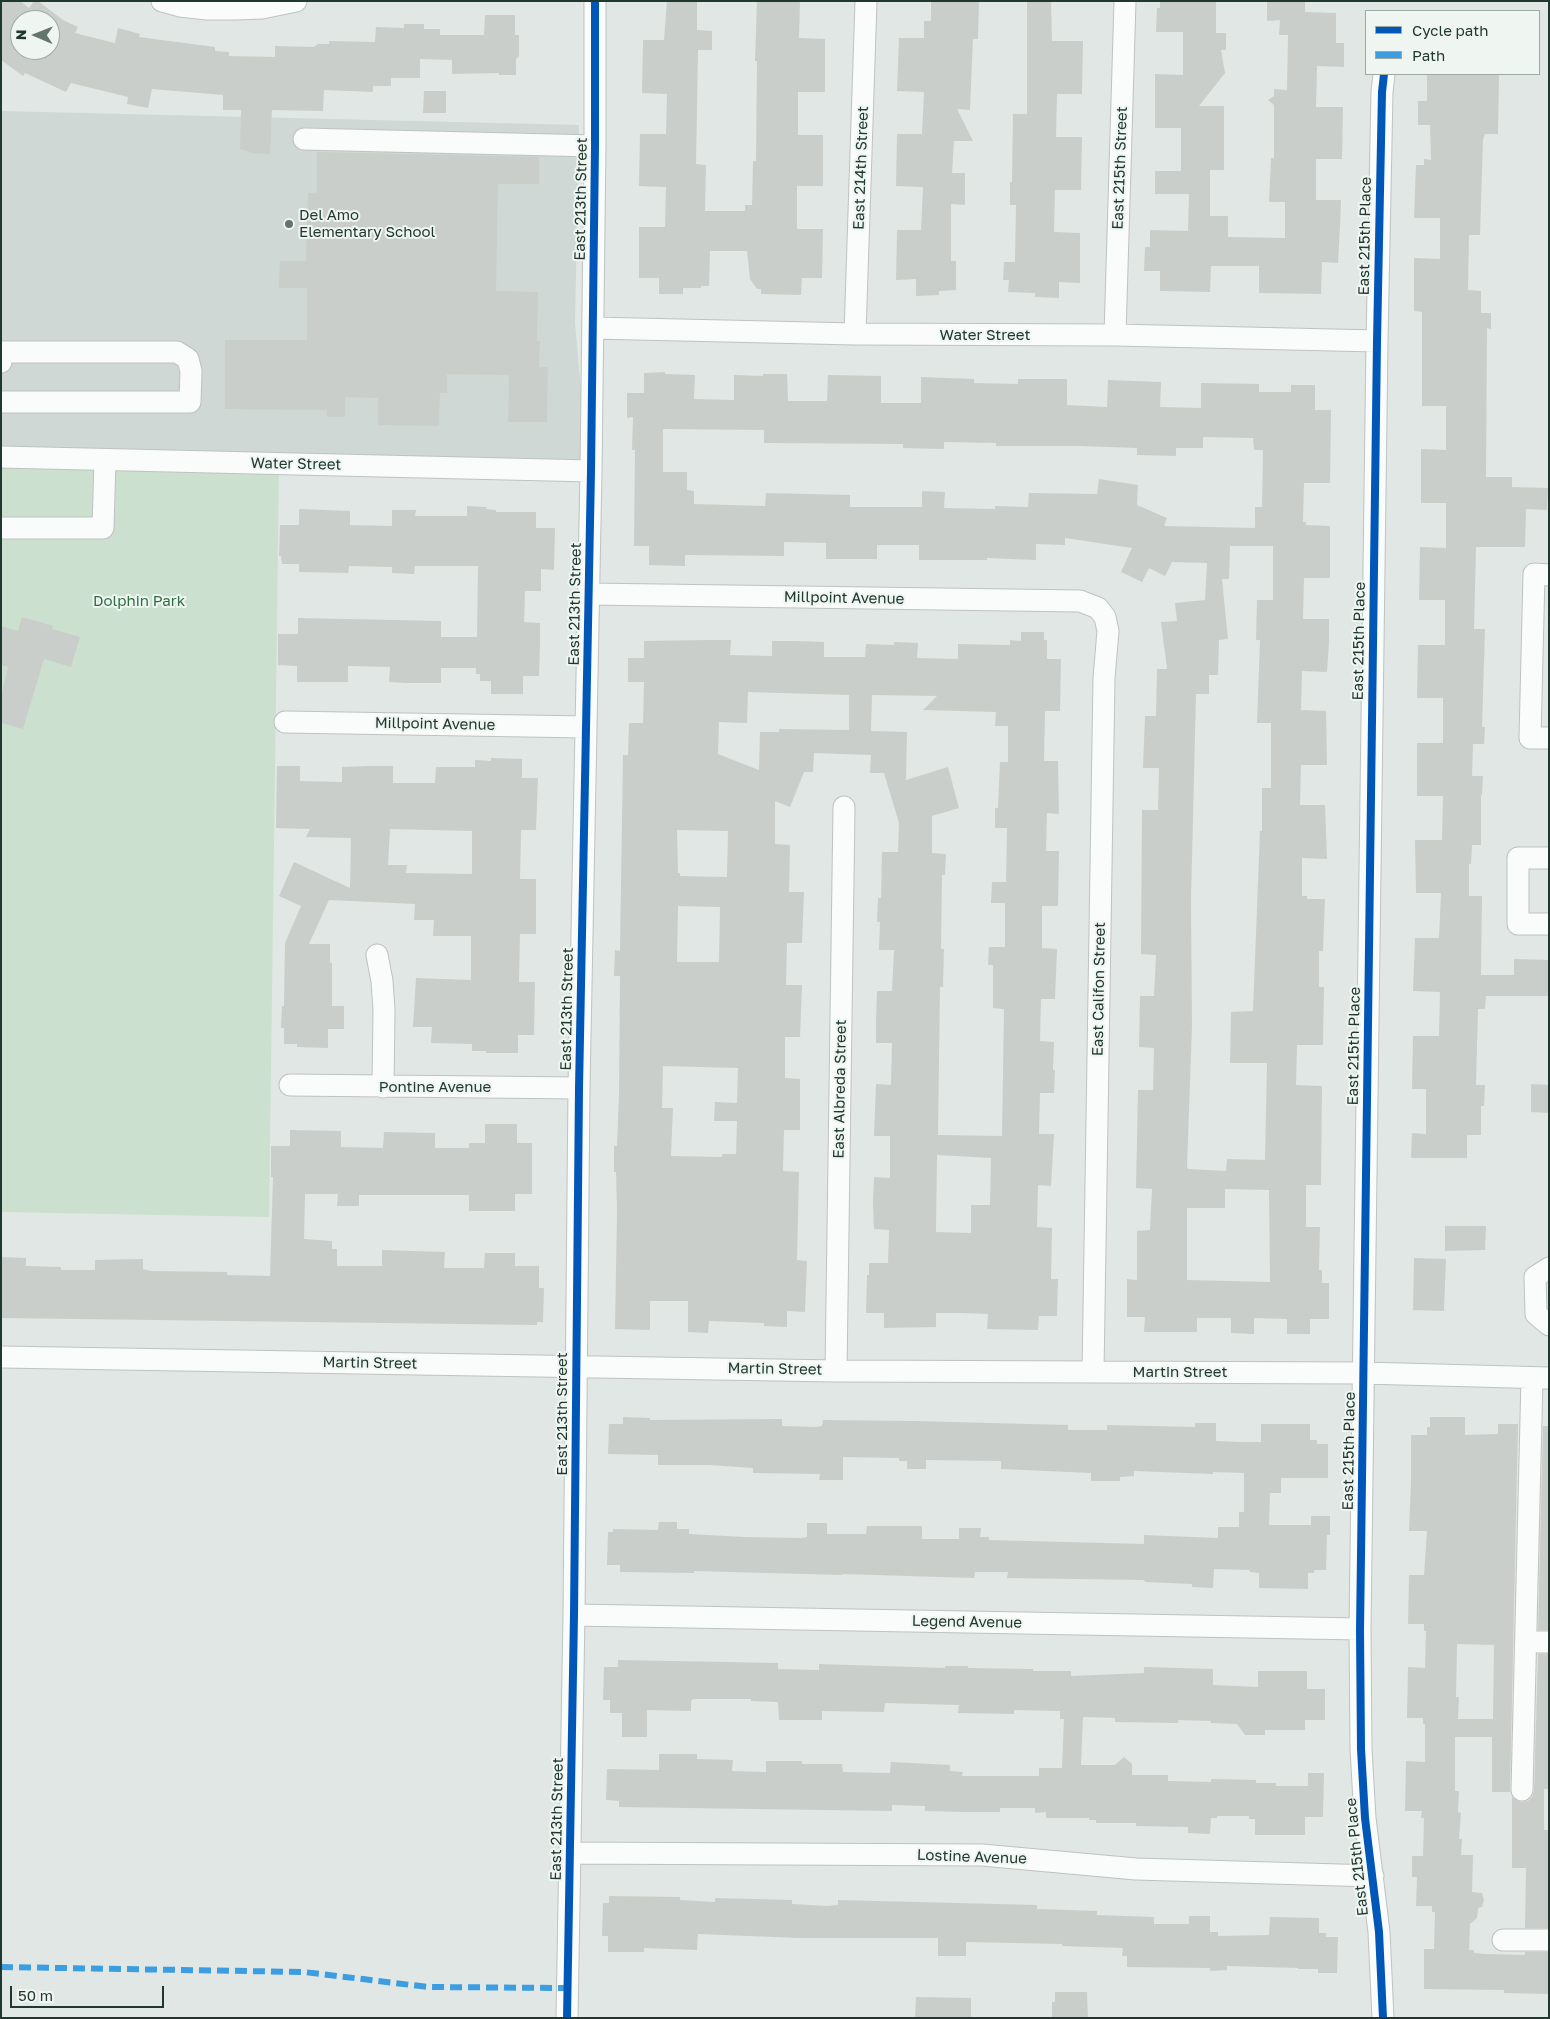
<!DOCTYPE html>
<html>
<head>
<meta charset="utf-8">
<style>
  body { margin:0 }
  #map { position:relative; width:1550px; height:2019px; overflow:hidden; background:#e1e7e4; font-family:"Golos Text",sans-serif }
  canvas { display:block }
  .frame { position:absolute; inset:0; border:2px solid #213830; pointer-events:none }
  .legend { position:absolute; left:1365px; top:10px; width:175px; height:65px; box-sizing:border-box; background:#eff6f2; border:1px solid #9daaa4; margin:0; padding:6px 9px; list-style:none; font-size:15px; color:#213830 }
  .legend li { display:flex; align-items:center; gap:10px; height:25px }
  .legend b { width:25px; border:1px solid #9daaa4 }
  .north { position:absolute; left:10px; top:10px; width:50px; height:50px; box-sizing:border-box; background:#eff6f2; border:1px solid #9daaa4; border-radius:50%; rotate:271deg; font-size:14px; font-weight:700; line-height:20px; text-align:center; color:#213830 }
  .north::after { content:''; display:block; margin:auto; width:18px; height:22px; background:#64756f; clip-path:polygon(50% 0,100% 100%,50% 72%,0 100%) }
  .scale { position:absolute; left:10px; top:1986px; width:154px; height:22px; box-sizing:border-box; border:2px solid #213830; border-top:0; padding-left:6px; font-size:15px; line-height:18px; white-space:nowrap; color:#213830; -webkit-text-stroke:4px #eff6f2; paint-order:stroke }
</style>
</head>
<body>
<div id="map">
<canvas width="1550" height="2019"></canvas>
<div class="frame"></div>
<ul class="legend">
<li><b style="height:6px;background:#0057b8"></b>Cycle path</li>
<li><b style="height:6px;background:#3c9ee1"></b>Path</li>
</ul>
<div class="north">N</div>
<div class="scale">50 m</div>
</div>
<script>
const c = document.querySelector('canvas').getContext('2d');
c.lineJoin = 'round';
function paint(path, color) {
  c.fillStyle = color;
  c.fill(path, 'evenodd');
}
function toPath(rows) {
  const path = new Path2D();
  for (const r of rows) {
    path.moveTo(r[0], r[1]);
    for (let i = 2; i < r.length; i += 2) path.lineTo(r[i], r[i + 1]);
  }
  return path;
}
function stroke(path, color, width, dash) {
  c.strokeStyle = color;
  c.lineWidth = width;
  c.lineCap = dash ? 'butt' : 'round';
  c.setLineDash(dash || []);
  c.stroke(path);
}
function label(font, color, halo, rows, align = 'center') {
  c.font = font + ' "Golos Text",sans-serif';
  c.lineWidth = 4;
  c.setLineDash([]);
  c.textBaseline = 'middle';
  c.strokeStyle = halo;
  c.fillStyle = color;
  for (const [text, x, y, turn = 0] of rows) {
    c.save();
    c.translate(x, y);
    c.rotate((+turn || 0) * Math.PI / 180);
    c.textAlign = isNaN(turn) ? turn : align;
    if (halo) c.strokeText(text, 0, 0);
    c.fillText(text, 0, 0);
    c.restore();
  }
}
const built = toPath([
  [1,111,579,125,575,323,588,469,1,455]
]);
const green = toPath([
  [1,460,279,466,269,1217,1,1212]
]);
const building = toPath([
  [1,1,20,1,29,8,34,1,38,1,63,20,78,27,75,33,115,43,118,28,140,34,139,37,215,47,215,51,229,52,229,56,275,57,275,46,314,47,318,44,329,44,329,41,375,42,376,27,404,28,404,24,424,24,424,29,440,29,440,35,484,35,485,15,515,15,515,35,519,35,519,56,516,59,516,75,499,75,499,73,452,74,452,60,420,59,420,78,391,78,391,86,373,86,373,92,324,90,323,111,272,110,270,154,252,153,240,149,241,110,223,110,223,95,152,89,148,108,127,104,128,97,71,83,66,92,25,73,23,76,1,60],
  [20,20,50,20,50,50,20,50],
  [667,1,697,1,697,30,712,31,712,50,698,50,696,164,706,165,705,211,745,211,745,205,752,205,753,161,756,161,757,61,755,61,757,1,800,1,799,38,825,39,825,92,798,92,798,135,823,135,823,186,797,186,797,229,823,229,822,278,802,278,801,295,761,294,761,289,757,289,750,279,747,251,710,251,709,286,701,286,701,288,683,288,683,294,659,294,659,278,639,278,639,227,665,227,666,187,639,186,640,134,666,134,667,94,642,93,643,40,664,40],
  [931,1,979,1,978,39,973,39,970,110,957,109,973,141,954,141,952,173,965,173,965,205,951,204,951,261,956,261,956,290,939,291,939,295,916,296,916,279,896,280,897,230,921,230,923,187,896,186,897,134,922,134,924,92,897,91,899,38,924,38,924,21,931,21],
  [1027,1,1051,1,1052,41,1083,41,1082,94,1057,94,1056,137,1082,137,1081,190,1055,190,1054,232,1080,233,1080,283,1059,282,1059,298,1035,297,1035,293,1008,292,1009,280,1003,280,1004,262,1015,262,1016,205,1010,205,1010,182,1012,182,1013,114,1027,114],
  [1160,1,1216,1,1216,33,1226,33,1226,50,1221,50,1225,73,1199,106,1224,106,1224,170,1210,170,1210,216,1228,216,1228,237,1285,238,1285,202,1269,202,1271,158,1274,158,1274,105,1268,100,1274,96,1274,89,1287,90,1288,35,1279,35,1280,20,1267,21,1267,1,1305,1,1305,12,1336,13,1336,43,1344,43,1344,67,1317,66,1316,107,1343,107,1342,159,1316,159,1316,200,1341,200,1340,225,1338,263,1322,262,1321,294,1259,293,1259,266,1211,266,1210,292,1160,291,1160,271,1144,271,1145,247,1150,247,1150,230,1188,231,1189,194,1155,194,1155,171,1181,171,1181,128,1155,128,1155,74,1183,75,1183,32,1156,32,1157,8,1160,8],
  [1427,74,1499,74,1498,134,1485,134,1483,139,1480,235,1469,235,1468,290,1481,291,1481,313,1491,313,1491,329,1487,328,1486,477,1512,477,1512,487,1548,488,1547,510,1526,509,1525,547,1476,547,1474,629,1485,629,1482,727,1485,727,1484,744,1473,744,1472,776,1483,776,1482,795,1481,795,1481,845,1472,845,1471,864,1469,864,1469,896,1482,896,1481,975,1514,975,1514,959,1549,960,1549,996,1486,996,1485,1009,1478,1009,1476,1085,1485,1085,1484,1106,1481,1106,1481,1135,1467,1135,1467,1158,1411,1158,1412,1133,1426,1134,1426,1089,1412,1089,1413,1036,1439,1036,1440,992,1413,991,1415,938,1439,938,1441,893,1416,893,1415,840,1442,840,1443,796,1417,796,1417,743,1443,743,1443,698,1417,698,1418,645,1445,645,1445,600,1419,600,1420,547,1446,548,1446,503,1421,503,1421,449,1446,450,1446,406,1422,406,1422,312,1414,311,1414,258,1440,259,1440,218,1414,218,1416,165,1424,165,1424,159,1431,160,1430,125,1418,125,1418,101,1427,101],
  [424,91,446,91,446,113,423,113],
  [317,152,539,157,539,184,498,184,496,291,538,292,537,341,540,341,539,367,548,367,547,422,508,422,509,375,447,374,447,393,440,393,439,426,378,425,378,398,345,397,345,417,327,417,327,410,225,409,225,340,307,340,307,288,279,288,280,261,306,261,308,193,317,193],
  [665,372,665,374,695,375,694,399,734,400,734,375,763,376,763,374,787,374,788,401,827,401,828,375,881,376,881,403,921,403,921,377,974,379,974,383,1018,384,1018,379,1067,379,1067,405,1107,407,1108,380,1161,382,1160,407,1201,408,1201,383,1259,384,1259,392,1291,392,1291,385,1315,385,1315,410,1331,410,1330,483,1304,483,1303,522,1306,522,1306,525,1330,526,1330,578,1304,578,1303,619,1329,619,1329,643,1327,672,1302,671,1301,710,1326,711,1327,765,1301,765,1300,805,1325,805,1327,859,1302,858,1302,896,1307,896,1307,899,1325,899,1323,951,1319,951,1319,987,1324,987,1323,1045,1297,1045,1296,1085,1322,1086,1321,1185,1306,1185,1306,1227,1320,1227,1319,1270,1322,1270,1322,1283,1329,1283,1329,1319,1310,1319,1310,1334,1287,1334,1287,1319,1254,1318,1254,1334,1231,1333,1231,1318,1197,1318,1197,1332,1144,1332,1145,1317,1127,1317,1127,1279,1137,1280,1137,1231,1150,1230,1152,1189,1136,1188,1138,1090,1153,1090,1154,1048,1139,1047,1140,996,1154,996,1156,955,1141,954,1142,810,1158,810,1159,768,1143,768,1145,716,1156,716,1157,669,1167,669,1161,622,1177,621,1175,603,1205,600,1207,563,1172,562,1165,576,1149,568,1142,582,1121,572,1132,548,1065,538,1065,545,1036,544,1036,560,987,558,987,560,919,560,919,545,877,545,877,559,826,559,826,543,784,542,784,556,685,555,685,566,649,565,649,546,634,546,635,450,632,450,633,417,627,418,627,393,644,393,644,373],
  [663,429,764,430,764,443,903,444,903,448,944,449,944,442,996,443,996,446,1080,446,1137,448,1137,455,1176,456,1176,448,1203,448,1203,437,1253,438,1254,450,1263,450,1262,507,1255,507,1255,528,1164,526,1167,518,1137,505,1138,485,1099,479,1097,494,1029,493,1028,507,995,506,995,509,944,508,945,492,922,491,922,507,850,507,850,495,766,493,765,506,694,504,694,491,687,490,687,472,663,472],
  [1230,546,1273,546,1273,600,1257,600,1256,640,1260,640,1257,723,1271,723,1271,788,1262,788,1262,831,1260,831,1253,1011,1231,1012,1230,1063,1267,1063,1265,1160,1227,1159,1226,1171,1188,1169,1187,1167,1192,1026,1191,900,1196,694,1209,694,1209,675,1218,675,1219,640,1228,639,1222,579,1229,579],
  [1225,1189,1269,1190,1270,1282,1187,1280,1187,1208,1225,1208],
  [467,506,487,507,486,509,496,510,496,512,536,512,536,528,555,528,554,570,541,569,541,591,525,591,524,622,540,623,540,646,539,676,523,676,523,694,491,694,491,681,480,681,480,674,476,674,476,668,441,668,441,683,406,683,389,682,390,667,348,666,348,682,297,682,297,666,278,665,278,634,298,634,298,618,441,621,441,637,477,637,478,566,415,566,414,574,392,573,392,567,349,566,348,573,299,572,299,564,282,564,281,556,279,556,280,525,299,525,299,509,350,511,350,525,392,526,392,510,416,510,415,516,467,516],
  [22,617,53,626,52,629,80,637,71,667,44,659,23,729,1,723,1,696,8,667,1,665,1,626,18,631],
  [1021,632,1044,632,1044,640,1047,640,1047,659,1061,659,1060,711,1045,711,1044,761,1058,761,1059,814,1047,813,1046,851,1059,851,1058,906,1042,906,1042,948,1057,949,1055,999,1041,999,1040,1041,1054,1042,1053,1070,1055,1070,1054,1093,1040,1093,1039,1134,1054,1134,1051,1186,1038,1185,1037,1227,1052,1228,1051,1279,1058,1279,1057,1316,1039,1316,1038,1330,987,1329,988,1314,961,1313,936,1313,936,1327,884,1328,884,1313,866,1313,867,1275,869,1275,869,1263,888,1263,889,1230,874,1229,873,1202,874,1177,890,1178,890,1136,874,1136,875,1112,876,1084,891,1085,892,1043,876,1043,876,1019,877,991,892,991,894,950,879,950,880,922,877,922,878,898,881,898,882,852,898,852,899,823,884,773,870,773,871,755,814,753,813,772,804,772,790,807,775,801,775,844,790,845,789,892,804,892,802,943,787,943,786,985,802,985,800,1037,785,1037,785,1078,800,1079,800,1130,784,1130,783,1171,799,1172,797,1260,807,1261,805,1312,787,1311,787,1327,764,1326,764,1323,709,1321,708,1333,688,1332,688,1301,650,1301,650,1330,615,1329,617,1212,616,1172,614,1172,614,1146,617,1146,619,1094,620,976,614,976,615,950,620,951,623,755,628,755,629,723,643,723,644,682,628,682,628,658,644,658,644,641,707,640,731,640,730,655,772,656,772,641,796,641,824,642,824,657,865,657,866,644,894,645,894,642,918,643,917,658,958,659,958,644,1010,645,1010,640,1021,641],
  [748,692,849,695,849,730,779,729,779,732,760,732,759,770,718,754,719,722,747,723],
  [872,695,937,696,923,710,996,712,995,726,1008,726,1008,762,1000,762,998,808,995,808,995,828,1007,828,1006,882,992,882,991,903,1005,903,1005,947,989,947,988,965,993,965,993,1008,1004,1009,1002,1136,938,1135,940,987,943,987,944,949,941,949,942,875,945,875,946,854,932,853,932,816,959,808,948,767,906,780,907,732,871,731],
  [677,830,728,831,727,877,680,876,680,873,678,873],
  [678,906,720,907,719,962,677,962],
  [663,1066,738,1068,737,1103,715,1102,714,1121,737,1121,736,1154,722,1154,722,1157,671,1156,673,1108,662,1108],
  [937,1155,991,1158,990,1205,971,1205,971,1233,936,1232],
  [491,758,522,759,522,778,538,778,536,830,521,830,520,879,536,879,536,934,520,934,519,982,535,982,534,1035,518,1035,518,1053,486,1053,486,1051,472,1051,472,1044,431,1043,432,1027,413,1027,416,978,471,980,471,936,433,936,434,920,414,920,415,904,329,900,309,944,330,944,330,963,332,963,332,1006,344,1006,344,1029,328,1029,328,1048,297,1047,297,1044,284,1044,284,1028,281,1028,282,1006,284,1006,285,943,301,906,279,896,294,862,350,888,351,838,306,837,310,829,276,828,277,766,300,766,300,781,342,782,342,767,370,766,393,766,393,783,435,783,436,767,475,767,475,760,491,761],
  [390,829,472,831,472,874,406,873,407,865,388,865],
  [1531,1084,1549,1085,1549,1113,1531,1112],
  [485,1124,517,1124,517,1143,532,1143,532,1194,515,1194,515,1211,469,1211,469,1195,359,1195,359,1206,337,1206,338,1194,305,1194,304,1239,332,1241,332,1249,337,1249,337,1266,382,1266,382,1250,445,1252,444,1268,484,1268,485,1253,515,1253,515,1266,539,1266,539,1288,544,1288,543,1322,537,1322,537,1325,1,1318,1,1257,26,1258,26,1266,61,1267,61,1270,95,1270,95,1260,143,1259,143,1269,151,1271,227,1272,227,1275,270,1276,273,1177,271,1177,271,1146,290,1146,290,1130,341,1131,341,1147,383,1148,384,1132,435,1133,435,1148,469,1148,469,1143,485,1143],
  [1445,1226,1486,1226,1485,1250,1445,1251],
  [1414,1258,1446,1259,1444,1311,1413,1310],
  [623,1417,650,1418,650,1420,782,1419,782,1426,816,1427,822,1426,823,1420,914,1421,1068,1425,1068,1430,1107,1430,1107,1425,1195,1427,1195,1423,1216,1423,1216,1441,1242,1442,1261,1442,1261,1424,1310,1424,1310,1440,1317,1440,1317,1444,1328,1444,1328,1478,1281,1478,1281,1493,1270,1493,1269,1525,1311,1525,1311,1516,1330,1516,1330,1535,1327,1535,1326,1570,1314,1570,1314,1573,1308,1573,1308,1589,1259,1588,1259,1573,1250,1572,1250,1570,1214,1569,1213,1588,1192,1587,1192,1584,1145,1582,1144,1580,1007,1578,1008,1572,975,1572,974,1578,842,1574,842,1575,694,1571,694,1573,620,1572,620,1565,607,1565,608,1532,613,1532,613,1529,658,1530,659,1522,677,1522,677,1529,689,1529,689,1534,745,1537,802,1538,807,1537,807,1523,827,1523,827,1534,866,1534,867,1526,922,1526,922,1539,959,1539,959,1528,981,1528,980,1537,989,1537,989,1540,1144,1544,1144,1535,1218,1538,1218,1527,1239,1527,1239,1512,1244,1512,1244,1473,1213,1472,1213,1474,1134,1471,1134,1476,1120,1477,1120,1481,1091,1481,1091,1473,1001,1469,1001,1461,926,1460,926,1469,907,1469,907,1461,899,1461,899,1458,843,1457,843,1480,819,1480,820,1474,753,1473,753,1468,709,1465,658,1465,658,1455,608,1454,609,1424,623,1424],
  [1430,1417,1465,1417,1465,1435,1498,1434,1498,1424,1518,1424,1510,1792,1492,1792,1492,1737,1455,1737,1455,1791,1459,1791,1458,1812,1461,1813,1459,1839,1462,1839,1461,1855,1473,1855,1472,1892,1482,1893,1484,1900,1482,1907,1478,1908,1477,1918,1470,1924,1469,1950,1474,1950,1474,1953,1485,1954,1525,1955,1525,1952,1549,1952,1549,1994,1504,1993,1504,1990,1424,1989,1424,1949,1434,1949,1435,1912,1432,1912,1432,1906,1416,1906,1417,1877,1412,1877,1412,1856,1423,1856,1424,1818,1421,1818,1422,1811,1405,1811,1406,1761,1425,1762,1425,1724,1423,1724,1423,1718,1407,1718,1408,1667,1425,1668,1426,1631,1424,1631,1424,1624,1408,1624,1409,1575,1424,1575,1427,1531,1409,1531,1411,1482,1411,1435,1427,1435,1427,1427,1430,1427],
  [1457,1644,1494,1645,1493,1719,1458,1719,1459,1697,1456,1697],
  [1543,1426,1549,1426,1549,1630,1538,1630],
  [1538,1654,1549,1654,1549,1789,1544,1789,1544,1830,1549,1830,1549,1928,1525,1928,1526,1868,1512,1868,1512,1797,1521,1802,1528,1801,1532,1797,1534,1791],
  [618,1660,778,1663,778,1669,819,1670,819,1664,945,1668,945,1666,968,1666,968,1668,1033,1669,1033,1671,1071,1671,1071,1676,1144,1673,1144,1667,1213,1669,1213,1685,1258,1687,1258,1671,1307,1671,1307,1689,1325,1689,1325,1720,1305,1720,1305,1730,1265,1730,1265,1735,1245,1735,1237,1724,1211,1723,1211,1721,1178,1720,1178,1723,1115,1722,1115,1718,1083,1717,1081,1765,1115,1765,1124,1757,1132,1764,1132,1775,1168,1775,1168,1781,1211,1782,1211,1779,1256,1780,1256,1783,1276,1783,1276,1786,1308,1786,1308,1773,1324,1773,1323,1817,1305,1817,1305,1835,1255,1835,1255,1819,1249,1819,1249,1816,1217,1816,1217,1818,1211,1818,1210,1834,1188,1833,1188,1827,1136,1826,1136,1823,1096,1823,1096,1820,1089,1820,1089,1818,1046,1818,1046,1812,1035,1813,1035,1808,1000,1808,1000,1812,962,1812,925,1811,925,1806,892,1805,892,1811,619,1807,619,1801,606,1800,607,1769,659,1770,659,1754,697,1754,697,1759,733,1760,732,1771,766,1772,766,1761,802,1761,802,1764,842,1764,843,1772,890,1773,891,1762,950,1765,950,1771,963,1772,962,1776,1039,1776,1039,1768,1062,1768,1064,1719,1060,1719,1060,1711,1014,1710,1014,1714,958,1713,959,1705,885,1703,884,1712,822,1711,822,1720,779,1720,778,1702,751,1701,751,1699,693,1699,691,1701,691,1711,647,1710,647,1737,622,1737,622,1713,610,1713,610,1700,603,1700,604,1667,618,1667],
  [609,1896,680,1897,680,1900,715,1902,715,1898,792,1900,792,1904,827,1906,838,1905,838,1900,1037,1905,1037,1909,1097,1911,1097,1915,1154,1917,1154,1924,1189,1924,1189,1916,1210,1916,1210,1932,1218,1932,1218,1936,1269,1935,1270,1917,1319,1918,1319,1933,1326,1933,1326,1937,1338,1937,1337,1973,1318,1973,1318,1969,1298,1969,1298,1968,1227,1966,1227,1970,1210,1971,1210,1968,1127,1967,1127,1956,1122,1956,1123,1948,1062,1946,1062,1944,966,1942,966,1956,938,1956,938,1938,799,1938,698,1934,697,1950,644,1948,644,1952,608,1952,608,1936,602,1936,603,1903,609,1903],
  [1055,1992,1087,1992,1088,2018,1052,2018,1052,2002,1055,2002],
  [916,1997,971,1998,971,2018,915,2018]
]);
const minor = toPath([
  [162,1,180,6,207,9,235,9,262,8,296,1],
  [304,139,595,146],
  [593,328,855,334,1115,335,1377,341],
  [855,334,866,1],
  [1115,335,1125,1],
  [1,362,1,352,177,352,188,359,191,371,190,402,1,402],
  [1,457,591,471],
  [1,528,103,528,105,460],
  [1549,575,1534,574,1530,738,1549,738],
  [589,594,1080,601,1098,608,1105,617,1108,631,1104,678,1093,1372],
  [285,722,586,727],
  [1549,858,1518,858,1518,924,1549,924],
  [377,955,382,981,384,1010,383,1087],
  [290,1085,579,1088],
  [1549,1268,1535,1277,1536,1314,1549,1325],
  [1,1357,836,1371,1364,1373,1549,1378],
  [836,1371,844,807],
  [574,1615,1360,1629],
  [1526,1642,1549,1642],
  [1522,1790,1532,1378],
  [570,1853,982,1855,1136,1869,1373,1876],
  [1503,1940,1549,1940],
  [567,2018,574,1615,579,1088,591,471,595,146,595,1],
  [1383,2018,1379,1932,1365,1818,1361,1749,1360,1629,1377,341,1382,92,1384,74]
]);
const quiet = toPath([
  [1,1967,304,1972,428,1987,568,1988]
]);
const cycleway = toPath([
  [567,2018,574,1615,579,1088,591,471,595,146,595,1],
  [1383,2018,1379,1932,1365,1818,1361,1749,1360,1629,1377,341,1382,92,1384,74]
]);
const markers = [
  [289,224,5,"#64756f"]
];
const streetNames = [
  ["East 214th Street",861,168,-88],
  ["East 215th Street",1120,168,-88],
  ["East 213th Street",581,199,-89],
  ["East 215th Place",1365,236,-89],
  ["Water Street",985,335],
  ["Water Street",296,464,1],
  ["Millpoint Avenue",844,598,1],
  ["East 213th Street",575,604,-89],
  ["East 215th Place",1359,641,-89],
  ["Millpoint Avenue",435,724,1],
  ["East Califon Street",1099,989,-89],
  ["East 213th Street",567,1009,-89],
  ["East 215th Place",1354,1046,-89],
  ["Pontine Avenue",435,1087],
  ["East Albreda Street",840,1089,-89],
  ["Martin Street",370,1363,1],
  ["Martin Street",775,1369,1],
  ["Martin Street",1180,1372],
  ["East 213th Street",562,1414,-90],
  ["East 215th Place",1349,1451,-89],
  ["Legend Avenue",967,1622,1],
  ["East 213th Street",557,1819,-89],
  ["Lostine Avenue",972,1857,2],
  ["East 215th Place",1357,1857,-96]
];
const poiNames = [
  ["Del Amo",299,215],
  ["Elementary School",299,232]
];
const parkNames = [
  ["Dolphin Park",139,601]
];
paint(built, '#cfd8d4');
paint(green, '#cbe0cf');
paint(building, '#c9cecb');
stroke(minor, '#bec3c1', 23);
stroke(minor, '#fafbfb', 21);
stroke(quiet, '#3c9ee1', 6, [12, 6]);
stroke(cycleway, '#0057b8', 8);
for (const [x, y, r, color] of markers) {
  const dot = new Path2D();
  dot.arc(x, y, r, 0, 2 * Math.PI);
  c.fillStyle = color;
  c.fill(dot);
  stroke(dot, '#eff6f2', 2);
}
label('15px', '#213830', '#eff6f2', streetNames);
label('15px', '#213830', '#eff6f2', poiNames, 'left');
label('15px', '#2e6d40', '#eff6f2', parkNames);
</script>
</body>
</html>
